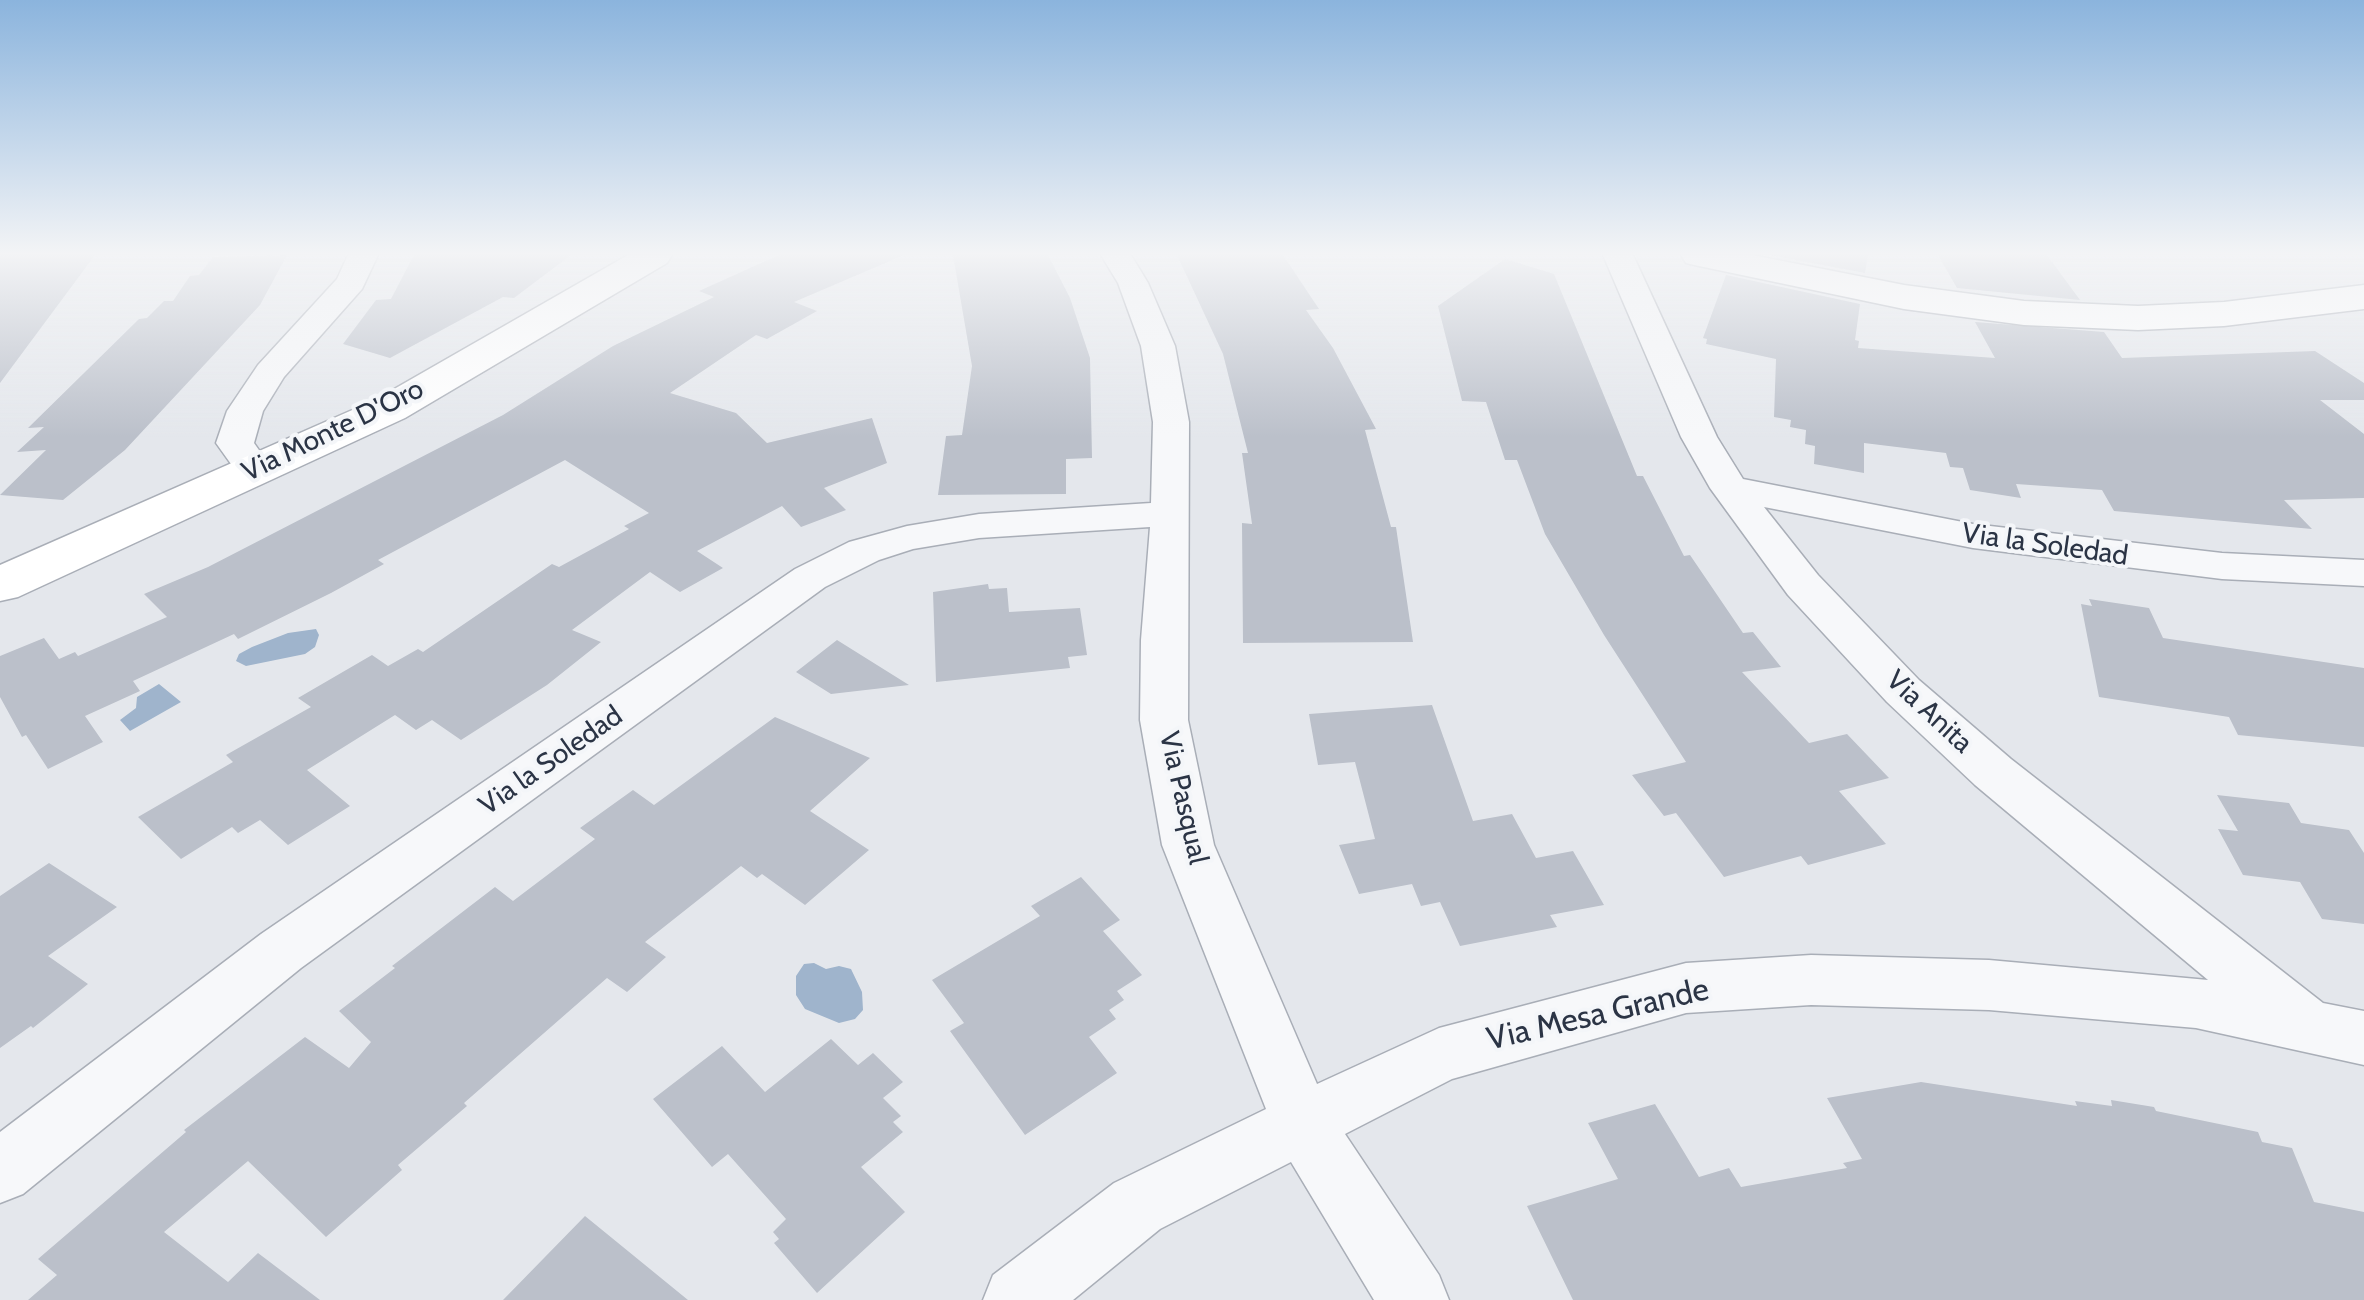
<!DOCTYPE html>
<html>
<head>
<meta charset="utf-8">
<style>
  body { margin:0 }
  canvas { display:block; background:#e4e7ec }
</style>
</head>
<body>
<canvas width="2364" height="1300"></canvas>
<script>
const c = document.querySelector('canvas').getContext('2d');
c.lineJoin = 'round';
function paint(path, color) {
  c.fillStyle = color;
  c.fill(path, 'evenodd');
}
function toPath(rows) {
  const path = new Path2D();
  for (const r of rows) {
    path.moveTo(r[0], r[1]);
    for (let i = 2; i < r.length; i += 2) path.lineTo(r[i], r[i + 1]);
  }
  return path;
}
function stroke(path, color, width, dash) {
  c.strokeStyle = color;
  c.lineWidth = width;
  c.lineCap = dash ? 'butt' : 'round';
  c.setLineDash(dash || []);
  c.stroke(path);
}
function label(font, color, halo, rows, align = 'center') {
  c.font = font + ' Cabin,sans-serif';
  c.lineWidth = 8;
  c.setLineDash([]);
  c.textBaseline = 'middle';
  c.strokeStyle = halo;
  c.fillStyle = color;
  for (const [text, x, y, turn = 0] of rows) {
    c.save();
    c.translate(x, y);
    c.rotate((+turn || 0) * Math.PI / 180);
    c.textAlign = isNaN(turn) ? turn : align;
    if (halo) c.strokeText(text, 0, 0);
    c.fillText(text, 0, 0);
    c.restore();
  }
}
const water = toPath([
  [316,629,319,635,315,647,305,654,246,666,236,661,239,654,252,647,288,633],
  [159,684,181,702,130,731,120,720,136,708,137,697],
  [814,963,826,969,839,966,851,969,862,992,863,1010,855,1019,839,1023,805,1009,796,995,796,976,804,964]
]);
const building = toPath([
  [0,255,95,255,0,383],
  [287,255,260,305,125,450,63,500,0,495,46,450,17,452,44,427,28,428,139,319,147,318,164,301,173,301,190,276,199,275,213,257],
  [414,255,571,255,514,298,503,297,390,358,343,344,376,300,391,299],
  [779,255,904,255,794,302,817,311,767,339,756,335,670,393,736,413,767,443,872,418,887,463,824,488,846,510,801,527,782,506,697,551,723,568,680,592,650,572,572,630,601,642,547,685,461,740,432,720,416,730,395,715,307,770,350,806,288,845,260,820,238,833,232,827,181,859,138,817,233,762,226,755,311,707,298,698,372,655,388,666,418,649,423,652,552,564,559,567,629,529,624,526,649,513,565,460,378,560,384,564,331,593,238,639,234,634,133,681,140,691,85,716,103,742,48,769,26,735,22,737,0,697,0,656,44,638,59,659,75,652,78,656,167,617,144,594,208,567,503,415,613,346,714,297,699,291],
  [953,255,1048,255,1070,298,1090,358,1092,458,1066,459,1066,494,938,495,946,436,962,435,972,366],
  [1177,255,1283,255,1319,309,1306,310,1333,348,1376,429,1365,430,1391,527,1396,527,1413,642,1243,643,1242,523,1252,524,1242,453,1248,453,1223,354],
  [1770,255,1868,255,1865,273],
  [1938,255,2047,255,2080,300,1957,288],
  [1505,259,1554,274,1637,476,1643,476,1684,556,1690,555,1743,633,1753,632,1781,667,1742,672,1809,743,1847,734,1889,778,1839,791,1886,844,1808,865,1801,856,1724,877,1676,813,1664,816,1632,775,1686,762,1604,635,1545,534,1517,460,1505,460,1486,402,1462,401,1438,306],
  [1726,275,1860,304,1855,340,1859,341,1858,348,1995,358,1975,322,2104,332,2122,358,2315,351,2364,383,2364,400,2320,400,2364,434,2364,498,2284,500,2312,529,2114,511,2102,490,2016,484,2021,498,1970,490,1963,468,1950,467,1946,453,1864,443,1864,473,1814,464,1815,446,1805,444,1806,430,1790,427,1791,420,1774,417,1776,359,1706,344,1707,339,1703,338],
  [988,584,989,589,1007,588,1009,612,1080,608,1087,655,1068,657,1070,668,936,682,933,592],
  [2089,599,2149,608,2163,638,2364,668,2364,747,2238,735,2229,717,2099,697,2081,604,2092,606],
  [837,640,909,685,831,694,796,672],
  [1432,705,1473,821,1512,814,1536,858,1573,851,1604,905,1550,915,1557,927,1460,946,1440,902,1421,906,1412,884,1359,894,1339,845,1375,839,1355,762,1318,765,1309,714],
  [775,717,870,758,810,811,869,850,805,905,762,874,757,878,741,866,645,942,666,957,627,992,607,978,464,1103,467,1106,398,1165,402,1170,326,1237,248,1161,164,1232,228,1282,258,1253,320,1300,28,1300,57,1275,38,1259,186,1132,184,1130,305,1037,349,1068,371,1042,339,1011,395,968,392,966,495,887,513,901,595,839,580,828,633,790,654,805],
  [2217,795,2289,803,2301,823,2349,830,2364,853,2364,924,2322,919,2300,882,2243,875,2218,829,2238,831],
  [49,863,117,907,48,956,88,984,33,1028,31,1026,0,1048,0,896],
  [1081,877,1120,920,1103,931,1142,975,1117,991,1124,1000,1109,1010,1116,1019,1089,1037,1117,1073,1025,1135,950,1031,964,1023,932,980,1040,916,1031,906],
  [831,1039,858,1065,873,1053,903,1082,883,1098,901,1116,893,1122,903,1132,861,1167,905,1212,817,1293,774,1243,779,1239,773,1232,786,1219,728,1154,712,1167,653,1099,722,1046,765,1092],
  [1921,1082,2077,1106,2075,1101,2112,1106,2111,1100,2154,1107,2156,1111,2258,1132,2262,1142,2292,1148,2314,1202,2364,1212,2364,1300,1573,1300,1527,1206,1618,1179,1588,1123,1655,1104,1699,1177,1729,1168,1741,1187,1847,1168,1843,1163,1862,1159,1827,1098],
  [585,1216,688,1300,503,1300]
]);
const street = toPath([
  [348,255,378,255,362,289,284,377,263,411,254,443,273,470,267,478,254,481,241,478,216,443,227,411,258,365,337,279,348,255],
  [1101,255,1131,255,1148,283,1175,346,1189,422,1188,720,1214,845,1317,1084,1439,1028,1686,963,1811,955,1989,960,2208,980,1975,785,1887,702,1788,595,1710,488,1681,437,1603,255,1633,255,1717,437,1743,479,1973,524,2222,553,2364,560,2364,586,2222,579,1973,548,1764,507,1818,575,1919,680,2011,759,2323,1003,2364,1011,2364,1065,2196,1028,1989,1010,1811,1005,1686,1013,1452,1079,1345,1134,1439,1275,1449,1300,1374,1300,1291,1162,1160,1229,1073,1300,983,1300,993,1275,1114,1183,1266,1109,1162,845,1140,720,1141,640,1150,527,979,538,913,549,879,560,825,587,301,968,23,1194,0,1203,0,1132,261,934,795,569,849,542,907,526,979,514,1151,503,1153,422,1141,346,1118,283,1101,255]
]);
const secondary = toPath([
  [628,255,672,255,667,263,405,418,18,597,0,601,0,565,375,400,628,255],
  [1681,255,1752,255,1904,285,2024,301,2138,306,2224,302,2364,285,2364,309,2224,326,2138,330,2024,325,1904,309,1699,266,1686,263,1681,255]
]);
const streetNames = [
  ["Via Monte D'Oro",333,431,-26],
  ["Via la Soledad",2045,545,8],
  ["Via Anita",1929,712,43],
  ["Via la Soledad",551,761,-35],
  ["Via Pasqual",1183,798,77]
];
const nearStreetnames = [
  ["Via Mesa Grande",1598,1015,-13]
];
paint(water, '#9fb4cc');
paint(building, '#bbc0ca');
stroke(street, '#a9aeb7', 3);
stroke(secondary, '#a9aeb7', 3);
paint(street, '#f7f8fa');
paint(secondary, '#fff');
const sky = c.createLinearGradient(0, 0, 0, 437);
sky.addColorStop(0, '#8bb4dd');
sky.addColorStop(0.58, '#f3f4f6');
sky.addColorStop(1, '#f3f4f600');
c.fillStyle = sky;
c.fillRect(0, 0, 2364, 437);
label('28px', '#2b3445', '#f4f6f9', streetNames);
label('32px', '#2b3445', '#f4f6f9', nearStreetnames);
</script>
</body>
</html>
